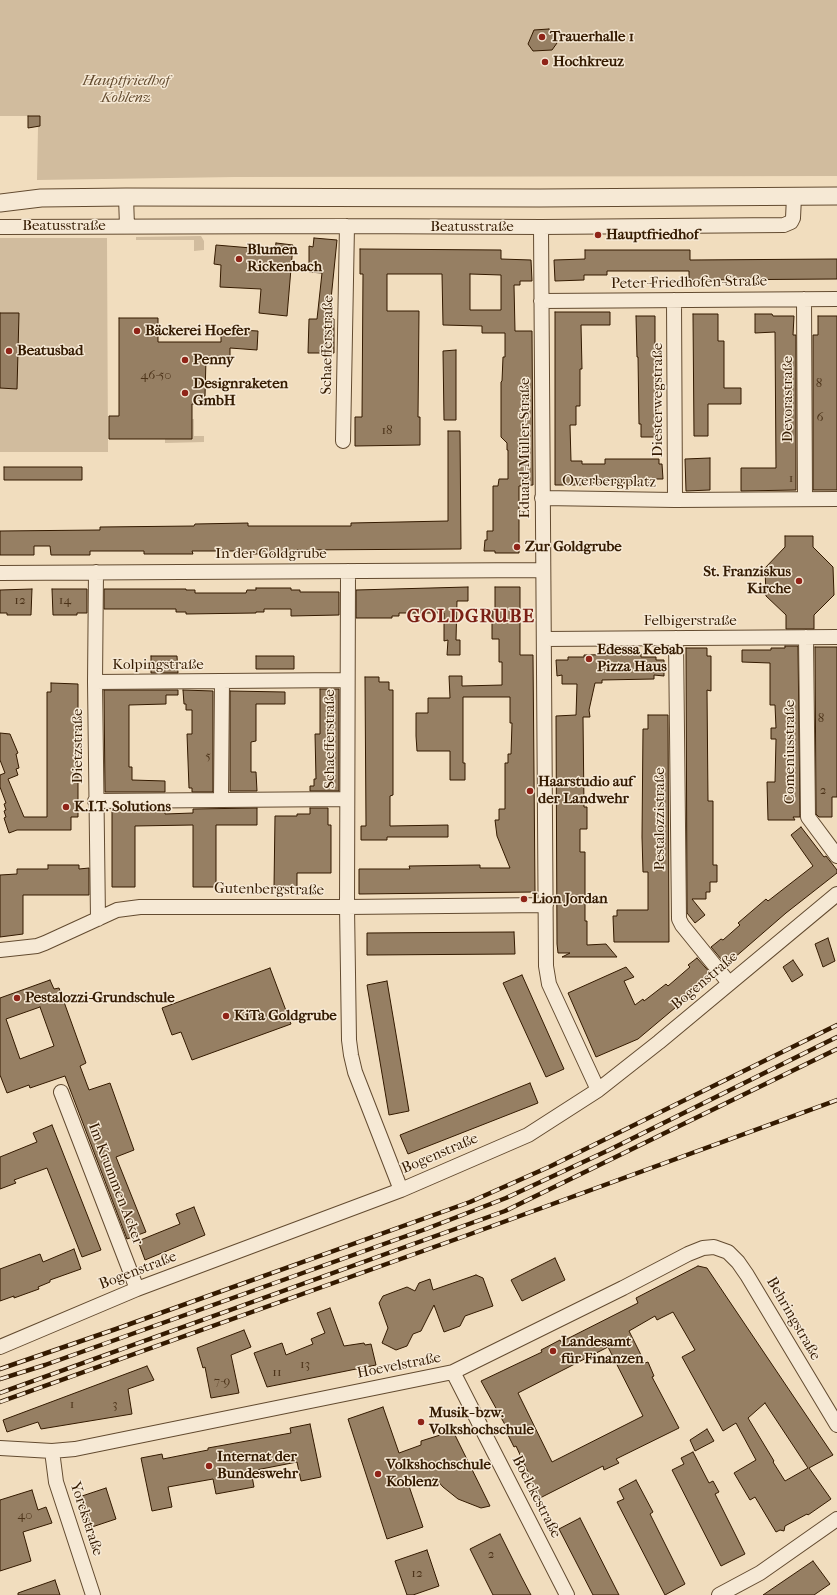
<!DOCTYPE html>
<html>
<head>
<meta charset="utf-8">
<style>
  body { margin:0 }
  canvas { display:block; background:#f1ddbe }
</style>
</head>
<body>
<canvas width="837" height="1595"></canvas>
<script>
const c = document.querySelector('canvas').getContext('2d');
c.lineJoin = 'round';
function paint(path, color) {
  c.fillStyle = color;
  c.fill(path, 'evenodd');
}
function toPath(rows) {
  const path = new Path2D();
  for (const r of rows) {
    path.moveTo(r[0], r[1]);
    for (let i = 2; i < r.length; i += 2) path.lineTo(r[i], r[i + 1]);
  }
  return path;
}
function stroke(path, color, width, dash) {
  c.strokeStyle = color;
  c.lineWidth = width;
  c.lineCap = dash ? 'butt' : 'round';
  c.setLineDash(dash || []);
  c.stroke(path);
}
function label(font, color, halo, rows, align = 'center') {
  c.font = font + ' "IM FELL French Canon",serif';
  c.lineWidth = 3;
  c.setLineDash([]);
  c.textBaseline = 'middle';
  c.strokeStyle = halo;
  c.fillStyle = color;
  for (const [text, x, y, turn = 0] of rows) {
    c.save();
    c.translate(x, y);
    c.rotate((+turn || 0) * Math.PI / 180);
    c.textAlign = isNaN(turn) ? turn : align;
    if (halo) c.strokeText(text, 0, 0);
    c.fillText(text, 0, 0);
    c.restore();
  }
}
const green = toPath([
  [0,0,837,0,837,176,235,177,37,180,38,127,40,126,40,116,0,116],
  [201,236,204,241,204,250,194,251,194,240,136,240,136,237],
  [0,238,107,238,108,452,0,452],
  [192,419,194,419,194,436,204,436,204,442,165,443,165,439,192,439]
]);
const building = toPath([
  [549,29,557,43,552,50,533,51,528,44,534,30,549,29],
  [28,116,40,116,40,126,28,128,28,116],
  [314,238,337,240,329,319,334,319,334,353,308,353,309,319,317,319,322,273,309,272,309,246,313,247,314,238],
  [276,243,293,245,287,316,259,313,261,289,220,287,221,265,214,264,216,245,275,250,276,243],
  [360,249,501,250,501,259,531,260,532,281,520,281,520,285,514,285,515,331,532,331,533,485,519,486,519,553,495,553,495,551,484,551,485,540,487,540,487,531,493,531,493,486,498,486,499,479,508,479,508,450,507,450,507,443,501,437,501,382,502,381,503,357,505,357,505,333,482,333,482,326,443,325,442,274,387,274,387,311,419,311,418,417,420,417,420,445,355,446,355,417,362,417,363,274,360,274,360,249],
  [470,274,501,275,501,310,470,310,470,274],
  [585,250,690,250,690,260,837,259,837,279,689,280,689,271,607,271,607,275,584,275,584,280,555,281,554,260,585,259,585,250],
  [555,312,610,312,610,325,581,325,582,369,580,369,580,406,576,406,576,425,570,425,571,461,582,461,582,464,605,464,605,459,659,459,659,464,662,464,663,479,650,479,651,483,582,483,582,485,555,485,555,312],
  [0,313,19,313,17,389,0,388,0,313],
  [693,314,718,314,718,341,724,341,724,388,741,388,741,404,708,404,708,436,694,436,693,314],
  [755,314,772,314,773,316,794,316,793,335,796,335,796,490,741,491,741,468,776,468,775,332,755,333,755,314],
  [636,316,655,316,655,356,657,356,658,424,655,424,655,437,641,437,641,424,639,424,638,357,637,357,636,316],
  [818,316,837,316,837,490,813,490,813,335,818,335,818,316],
  [119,318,158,318,158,342,221,342,221,329,258,331,257,350,230,348,230,359,206,359,205,396,202,396,202,404,192,404,192,439,109,439,109,416,119,416,119,318],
  [456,350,456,420,444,420,443,351,456,350],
  [448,431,460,431,461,549,295,550,295,554,249,554,248,551,192,551,193,554,144,554,144,551,90,551,90,555,51,555,50,546,34,546,34,555,0,555,0,531,100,530,100,527,194,526,195,524,248,523,248,526,351,526,351,523,448,521,448,431],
  [710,458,710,490,686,491,685,459,710,458],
  [4,467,82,467,82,480,4,480,4,467],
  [785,536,813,536,813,547,833,567,834,595,814,615,814,629,786,629,786,615,766,596,765,568,785,547,785,536],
  [468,587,468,601,457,601,456,640,460,640,460,655,447,655,448,640,444,641,444,613,399,613,399,616,392,616,392,618,356,618,356,590,468,587],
  [495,587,520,587,520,655,533,655,535,892,359,894,359,869,410,869,409,866,480,865,480,868,510,868,497,836,495,820,499,820,499,809,505,809,505,763,508,763,508,754,511,754,512,723,510,723,510,697,463,697,463,763,465,763,465,780,450,780,450,751,417,751,416,736,416,713,428,713,428,698,450,698,449,676,462,676,462,686,502,685,502,662,499,662,499,639,492,639,492,610,495,610,495,587],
  [256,588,291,588,291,590,300,590,300,592,339,592,339,615,291,616,291,609,264,609,264,612,256,612,256,613,186,614,186,612,176,612,176,609,104,609,104,589,186,589,186,590,195,590,195,593,246,593,247,590,256,590,256,588],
  [32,589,31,615,7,615,7,613,0,613,0,590,32,589],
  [52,589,87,589,87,613,77,613,77,615,53,615,52,589],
  [785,646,798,646,800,817,793,817,795,820,768,820,767,782,775,782,776,739,771,739,771,728,776,728,775,705,770,705,770,663,742,662,742,650,771,650,771,648,785,648,785,646],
  [815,647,837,647,837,797,832,797,832,817,819,817,816,814,815,647],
  [686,648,707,648,707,656,711,656,711,691,707,690,708,801,713,801,713,865,717,865,717,882,710,882,710,892,706,892,706,899,692,899,705,915,695,923,687,913,686,648],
  [641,654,641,657,656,657,656,660,664,660,664,676,654,675,654,679,602,680,602,683,595,683,589,710,590,717,583,717,584,807,587,807,587,829,580,829,580,852,585,852,585,921,587,921,587,945,606,944,617,957,562,957,570,953,558,953,557,944,556,716,576,715,577,684,562,684,562,675,557,676,556,660,568,660,568,657,584,657,584,655,641,654],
  [151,656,177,656,178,673,151,673,151,656],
  [256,656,294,656,294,669,256,669,256,656],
  [365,677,379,677,379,682,389,682,389,690,393,690,393,795,390,796,390,826,448,825,448,837,387,837,387,840,361,840,361,826,366,826,365,677],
  [51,683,78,684,78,817,71,817,71,830,17,830,9,833,4,818,6,817,4,811,6,810,4,804,6,803,0,787,0,775,5,773,0,760,0,733,10,734,18,753,16,754,19,768,16,769,18,775,8,779,24,817,47,817,47,692,51,692,51,683],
  [320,689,339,689,339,791,310,791,310,786,314,786,314,779,316,779,315,734,320,734,320,689],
  [104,690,178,690,178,695,166,695,166,704,129,705,129,767,132,767,132,780,165,781,165,792,105,792,104,690],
  [183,690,213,691,213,792,192,792,192,788,189,788,187,734,192,734,192,710,186,710,186,704,184,704,183,690],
  [230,691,285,692,285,704,256,704,256,741,251,742,251,772,256,772,257,791,230,791,230,691],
  [648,715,668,715,669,942,614,942,613,916,617,916,617,910,648,910,648,872,643,872,642,837,643,729,648,729,648,715],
  [257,808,257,825,216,825,216,887,193,887,193,825,135,826,135,887,112,887,112,809,165,809,165,814,193,813,193,809,257,808],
  [310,808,328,808,328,825,331,825,331,873,297,873,297,887,274,887,275,816,297,816,297,814,310,814,310,808],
  [801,827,824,857,826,856,837,870,837,873,786,913,726,965,711,947,721,939,723,940,740,925,738,923,766,899,768,901,813,866,791,835,801,827],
  [48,865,79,865,79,869,89,868,89,895,23,895,23,934,0,937,0,875,17,874,17,869,48,869,48,865],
  [514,932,515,954,367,955,367,933,514,932],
  [828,938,835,961,823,967,815,944,828,938],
  [697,958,713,976,638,1039,596,1057,568,993,626,967,634,977,624,981,635,1005,643,999,644,1001,666,984,668,986,690,967,688,965,697,958],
  [793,960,803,975,792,982,783,967,793,960],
  [270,968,291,1024,192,1060,181,1032,172,1035,162,1008,270,968],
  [522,975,564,1069,546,1077,503,983,522,975],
  [50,980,54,989,59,988,86,1063,80,1066,89,1090,110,1083,134,1150,116,1157,146,1232,127,1239,65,1076,30,1088,29,1085,7,1093,0,1075,0,998,50,980],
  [40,1007,54,1046,20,1059,6,1019,40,1007],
  [387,981,409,1111,389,1115,367,985,387,981],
  [530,1083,538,1103,408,1154,400,1135,530,1083],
  [52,1125,101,1250,82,1257,47,1168,14,1180,16,1183,0,1189,0,1157,37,1142,33,1133,52,1125],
  [194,1207,205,1235,145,1260,138,1241,180,1224,176,1214,194,1207],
  [74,1249,81,1269,50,1280,50,1282,38,1287,39,1289,14,1298,14,1296,0,1301,0,1269,40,1254,43,1262,74,1249],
  [555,1258,565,1280,522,1301,511,1280,555,1258],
  [698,1266,707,1268,833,1455,809,1468,831,1499,808,1515,807,1514,785,1526,784,1531,780,1530,776,1532,755,1497,750,1500,734,1473,756,1460,736,1423,723,1431,682,1357,695,1350,673,1312,657,1320,655,1316,629,1331,645,1363,648,1362,654,1376,652,1377,679,1428,616,1459,619,1463,604,1470,603,1466,540,1498,516,1446,514,1447,507,1433,509,1432,481,1381,542,1352,541,1350,560,1340,561,1342,638,1303,636,1298,698,1266],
  [608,1347,643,1416,552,1462,518,1393,608,1347],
  [765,1403,808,1468,785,1481,773,1462,774,1461,748,1418,765,1403],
  [476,1275,483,1278,493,1306,465,1316,460,1326,444,1332,434,1305,421,1331,413,1334,407,1346,396,1350,382,1343,388,1328,379,1303,383,1296,407,1287,415,1291,419,1283,430,1279,433,1290,476,1275],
  [330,1308,344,1346,364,1343,365,1345,371,1344,376,1365,267,1387,254,1353,282,1343,286,1355,313,1344,311,1339,325,1333,317,1313,330,1308],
  [244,1330,251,1347,231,1355,239,1393,211,1398,205,1367,203,1368,197,1348,244,1330],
  [147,1366,154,1380,128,1389,132,1414,41,1429,38,1422,7,1432,3,1420,147,1366],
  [383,1407,399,1453,421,1445,421,1441,453,1431,490,1506,481,1508,458,1499,443,1487,435,1478,409,1486,423,1527,387,1539,348,1419,383,1407],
  [310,1424,321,1477,301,1481,297,1462,251,1471,254,1487,216,1494,213,1479,168,1487,172,1507,152,1511,141,1458,162,1454,163,1459,208,1450,208,1448,291,1433,290,1428,310,1424],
  [707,1429,714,1441,695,1451,690,1440,707,1429],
  [693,1452,709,1483,713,1481,719,1492,715,1494,745,1554,721,1566,672,1470,684,1464,681,1458,693,1452],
  [636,1480,653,1512,650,1514,685,1584,665,1595,617,1502,624,1499,619,1489,636,1480],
  [106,1488,116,1519,89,1528,79,1497,106,1488],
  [32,1490,38,1510,46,1507,52,1523,23,1532,31,1561,0,1571,0,1500,32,1490],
  [580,1518,619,1595,593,1595,559,1529,580,1518],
  [500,1534,521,1576,531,1595,493,1595,470,1549,500,1534],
  [427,1550,439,1586,413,1595,407,1595,395,1561,427,1550],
  [813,1561,830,1584,814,1595,763,1595,813,1561],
  [55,1580,60,1595,18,1595,18,1593,55,1580]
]);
const minor = toPath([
  [126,197,127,226],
  [0,227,347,226,541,227,784,225,791,222,793,218,794,197],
  [541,227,546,966,549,984,598,1090],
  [804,299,805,499],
  [674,300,675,500],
  [541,301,837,299],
  [343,441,347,226],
  [542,498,675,500,837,499],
  [348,571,347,907,349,1040,351,1055,355,1072,401,1190],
  [96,572,95,682,98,919],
  [0,573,543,570],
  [806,637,808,817,837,856],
  [676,638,679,919,682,925,729,983],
  [544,639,837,637],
  [95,682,347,680],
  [221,799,222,681],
  [95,801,347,799],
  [0,950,37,946,45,943,117,910,140,907,347,907,546,905],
  [61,1092,137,1289],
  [0,1347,137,1289,401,1190,528,1135,598,1090,659,1042,837,894],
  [453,1372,567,1595],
  [0,1448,52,1451,75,1449,453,1372,623,1288,688,1254,703,1248,714,1247,728,1252,738,1262,747,1275,837,1425],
  [52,1451,56,1482,93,1595],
  [719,1595,760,1573,837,1519]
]);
const tertiary = toPath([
  [0,203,41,198,126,197,540,198,837,196]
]);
const rail = toPath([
  [0,1369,116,1329,470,1202,551,1166,837,1025],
  [0,1379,45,1365,426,1229,506,1198,609,1150,837,1037],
  [0,1393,505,1211,837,1049],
  [0,1402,465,1236,837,1100]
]);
const markers = [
  [542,37,4,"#8f2418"],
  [545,62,4,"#8f2418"],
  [598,235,4,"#8f2418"],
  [239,259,4,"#8f2418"],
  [137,331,4,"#8f2418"],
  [9,351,4,"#8f2418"],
  [185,360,4,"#8f2418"],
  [185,393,4,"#8f2418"],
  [517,547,4,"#8f2418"],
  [799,581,4,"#8f2418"],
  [589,659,4,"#8f2418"],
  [530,791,4,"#8f2418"],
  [66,807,4,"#8f2418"],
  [524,899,4,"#8f2418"],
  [17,998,4,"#8f2418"],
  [226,1016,4,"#8f2418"],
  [553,1351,4,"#8f2418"],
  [421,1422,4,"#8f2418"],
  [209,1466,4,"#8f2418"],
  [378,1474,4,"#8f2418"]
];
const numberNames = [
  ["46-50",156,376],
  ["8",819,384],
  ["6",820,418],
  ["18",387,431],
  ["1",791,479],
  ["12",20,601],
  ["14",65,601],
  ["8",821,719],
  ["5",208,757],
  ["2",823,791],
  ["13",305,1365],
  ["11",277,1373],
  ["7-9",222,1382],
  ["1",72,1405],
  ["3",115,1405],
  ["40",25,1516],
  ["2",491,1555],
  ["12",417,1574]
];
const poiNames = [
  ["Trauerhalle 1",550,37],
  ["Hochkreuz",553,62],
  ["Hauptfriedhof",606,235],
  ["Blumen",247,250],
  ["Rickenbach",247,267],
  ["Bäckerei Hoefer",145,331],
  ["Beatusbad",17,351],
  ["Penny",193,360],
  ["Designraketen",193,384],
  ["GmbH",193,401],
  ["Zur Goldgrube",525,547],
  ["St. Franziskus",791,572,"right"],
  ["Kirche",791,589,"right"],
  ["Edessa Kebab",597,650],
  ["Pizza Haus",597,667],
  ["Haarstudio auf",538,782],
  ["der Landwehr",538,799],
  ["K.I.T. Solutions",74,807],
  ["Lion Jordan",532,899],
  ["Pestalozzi-Grundschule",25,998],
  ["KiTa Goldgrube",234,1016],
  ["Landesamt",561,1342],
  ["für Finanzen",561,1359],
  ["Musik- bzw.",429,1413],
  ["Volkshochschule",429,1430],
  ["Internat der",217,1457],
  ["Bundeswehr",217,1474],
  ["Volkshochschule",386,1465],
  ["Koblenz",386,1482]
];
const parkNames = [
  ["Hauptfriedhof",126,81],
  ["Koblenz",126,98]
];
const streetNames = [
  ["Beatusstraße",64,226],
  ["Beatusstraße",472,227],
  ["Peter-Friedhofen-Straße",689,283,-1],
  ["Schaefferstraße",328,345,-89],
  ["Devorastraße",788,399,-90],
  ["Diesterwegstraße",658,400,-90],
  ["Eduard-Müller-Straße",525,448,-90],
  ["Overbergplatz",609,482,1],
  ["In der Goldgrube",271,554],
  ["Felbigerstraße",690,621],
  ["Kolpingstraße",158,665],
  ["Schaefferstraße",330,739,-90],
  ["Dietzstraße",78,746,-90],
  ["Comeniusstraße",790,752,-90],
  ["Pestalozzistraße",660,819,-90],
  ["Gutenbergstraße",269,890,1],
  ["Bogenstraße",705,981,-40],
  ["Bogenstraße",440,1154,-23],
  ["Im Krummen Acker",115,1184,69],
  ["Bogenstraße",138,1271,-21],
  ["Behringstraße",793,1319,60],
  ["Hoevelstraße",399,1366,-11],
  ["Boelckestraße",536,1497,63],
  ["Yorckstraße",86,1519,72]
];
const districtNames = [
  ["GOLDGRUBE",471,617]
];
paint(green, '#d1bc9e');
paint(building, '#967f63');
stroke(building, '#341a00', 1);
stroke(minor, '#634b30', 16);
stroke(tertiary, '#634b30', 19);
stroke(minor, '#f6e9d5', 14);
stroke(tertiary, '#f6e9d5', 17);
stroke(rail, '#341a00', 4.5);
stroke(rail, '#f6e9d5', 3, [9]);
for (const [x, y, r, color] of markers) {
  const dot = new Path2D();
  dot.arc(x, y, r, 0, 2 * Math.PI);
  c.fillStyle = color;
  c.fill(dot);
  stroke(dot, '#f6e9d5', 1.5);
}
label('13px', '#4c3319', null, numberNames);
label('bold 15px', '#341a00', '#f6e9d5', poiNames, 'left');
label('italic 15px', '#634b2f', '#f6e9d5', parkNames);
label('15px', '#341a00', '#f6e9d5', streetNames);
c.letterSpacing = '1px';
label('bold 19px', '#7a1f14', '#f6e9d5', districtNames);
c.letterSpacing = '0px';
</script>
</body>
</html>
